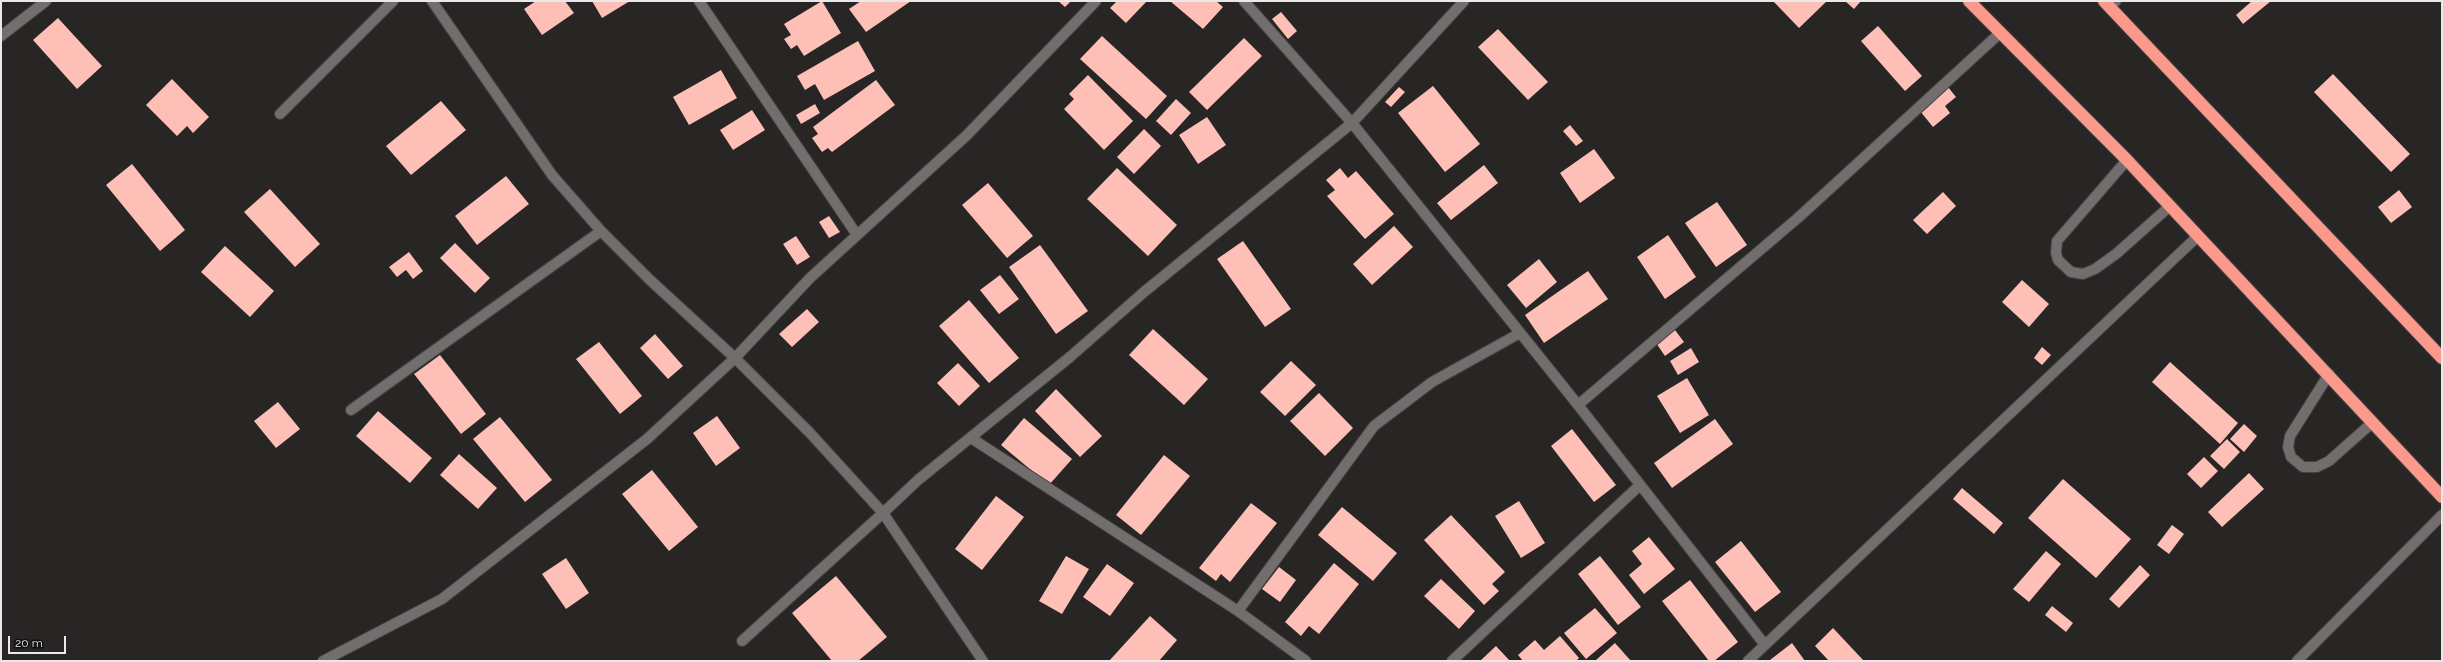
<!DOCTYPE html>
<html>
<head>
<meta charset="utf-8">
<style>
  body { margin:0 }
  #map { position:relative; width:2443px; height:662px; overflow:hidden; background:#282625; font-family:Raleway,sans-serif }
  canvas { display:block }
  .frame { position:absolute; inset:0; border:2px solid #eae8e8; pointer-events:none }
  .scale { position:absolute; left:8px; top:636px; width:58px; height:18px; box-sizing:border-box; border:2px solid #eae8e8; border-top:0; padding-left:5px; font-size:12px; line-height:14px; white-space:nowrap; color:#eae8e8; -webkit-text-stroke:3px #100f0f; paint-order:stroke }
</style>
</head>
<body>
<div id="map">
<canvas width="2443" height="662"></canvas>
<div class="frame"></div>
<div class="scale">20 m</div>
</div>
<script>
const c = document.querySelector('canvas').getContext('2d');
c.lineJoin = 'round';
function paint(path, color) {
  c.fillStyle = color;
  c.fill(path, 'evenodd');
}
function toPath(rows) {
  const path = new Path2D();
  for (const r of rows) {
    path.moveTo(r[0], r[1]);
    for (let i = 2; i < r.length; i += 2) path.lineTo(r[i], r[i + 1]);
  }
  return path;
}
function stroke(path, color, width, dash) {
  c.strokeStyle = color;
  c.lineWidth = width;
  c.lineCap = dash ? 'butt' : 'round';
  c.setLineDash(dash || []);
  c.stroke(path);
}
const building = toPath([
  [536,1,565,1,574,13,542,35,524,9],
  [592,1,630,1,602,18],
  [822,1,841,33,804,56,797,45,791,49,784,39,791,35,784,24],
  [861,1,911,1,866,32,849,9],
  [1058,1,1071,1,1065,7],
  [1117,1,1147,1,1126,23,1110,8],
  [1170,1,1216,1,1223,7,1203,29],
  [1773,1,1827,1,1799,28],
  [1845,1,1861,1,1854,9],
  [2252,1,2271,1,2243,24,2236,15],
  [1281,12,1297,31,1288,39,1272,19],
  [58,18,102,66,77,89,33,40],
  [1878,26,1922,76,1905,91,1861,41],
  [1498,29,1548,82,1528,100,1478,47],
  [1102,36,1167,96,1146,119,1080,59],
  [1244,38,1262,56,1207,110,1189,92],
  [858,41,875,71,824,100,815,84,805,90,797,76],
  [721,70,737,98,689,125,673,97],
  [2333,74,2410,154,2391,172,2314,92],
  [1088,75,1133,121,1104,150,1064,109,1074,99,1069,94],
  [172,79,209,117,193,133,187,126,177,136,146,105],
  [876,80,895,105,832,152,828,148,822,152,812,138,818,134,813,127],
  [1433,86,1480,144,1445,172,1398,113],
  [1399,87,1405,92,1391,107,1385,102],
  [1948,87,1956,97,1945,106,1950,113,1933,127,1920,111],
  [1176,99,1191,113,1171,135,1156,121],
  [441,101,466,130,411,175,386,146],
  [815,104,820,113,801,124,796,115],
  [752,110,765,130,733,150,720,130],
  [1207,117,1226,145,1198,164,1179,135],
  [1570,125,1583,141,1576,146,1563,131],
  [1144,129,1161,146,1134,174,1117,157],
  [1594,149,1615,178,1580,203,1560,173],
  [132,164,185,230,160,251,106,185],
  [1484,165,1498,183,1451,220,1437,203],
  [1117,168,1177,225,1148,256,1087,199],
  [1340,168,1348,178,1356,171,1394,214,1365,239,1327,196,1335,190,1326,180],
  [506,176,529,204,477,245,455,216],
  [988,183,1033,236,1007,258,962,205],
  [270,189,320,244,295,267,244,212],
  [2399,190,2412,207,2391,223,2378,207],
  [1943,192,1956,206,1927,234,1913,220],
  [1717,202,1747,245,1716,267,1685,223],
  [829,216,840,232,829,238,819,222],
  [1394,226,1413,247,1372,285,1353,264],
  [1668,235,1696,277,1665,299,1637,257],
  [796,236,810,257,797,265,783,244],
  [1243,241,1291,309,1265,327,1217,259],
  [455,243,490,278,475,293,440,258],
  [1040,245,1088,311,1056,334,1009,267],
  [225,246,274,291,250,317,201,272],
  [409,252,423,271,413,279,406,270,397,277,389,267],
  [1539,259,1557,282,1526,308,1507,285],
  [1588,271,1608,299,1544,343,1525,315],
  [1000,275,1019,299,999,314,980,290],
  [2022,280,2049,304,2029,327,2002,302],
  [969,300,1019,358,989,383,939,326],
  [807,309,819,322,792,347,779,334],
  [1153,329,1208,379,1184,405,1129,355],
  [1675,330,1684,342,1665,356,1656,343],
  [655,334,683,366,668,379,640,348],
  [599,342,642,396,620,414,576,359],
  [2042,347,2051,355,2042,365,2034,358],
  [1691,348,1699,362,1678,375,1670,361],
  [440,355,486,414,461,434,414,374],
  [1291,361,1316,385,1285,416,1260,392],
  [2170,362,2238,423,2220,444,2152,382],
  [958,363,980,386,959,406,937,383],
  [1687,378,1709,415,1680,433,1657,396],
  [1056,389,1102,436,1080,457,1035,411],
  [1319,393,1353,428,1325,456,1290,421],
  [278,402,300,429,276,448,254,421],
  [378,411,432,458,410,483,356,436],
  [717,416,740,448,716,466,693,433],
  [500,417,552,480,525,502,473,439],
  [1024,418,1072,459,1049,485,1001,445],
  [1715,419,1733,444,1672,488,1654,463],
  [2244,424,2257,436,2244,452,2230,439],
  [1572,429,1616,485,1594,502,1551,446],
  [2227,439,2240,452,2224,469,2210,456],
  [459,454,497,488,478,509,440,475],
  [1164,455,1190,476,1141,535,1116,515],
  [2204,457,2218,471,2201,488,2187,474],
  [652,470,698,527,669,551,622,494],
  [2249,473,2264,489,2222,527,2208,512],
  [2063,479,2131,539,2096,578,2028,518],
  [1962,488,2003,523,1994,534,1953,499],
  [996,496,1024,517,982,570,955,549],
  [1519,501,1545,543,1521,558,1495,516],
  [1251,503,1277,523,1230,582,1221,574,1216,581,1199,568],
  [1342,507,1397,553,1373,581,1318,535],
  [1451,515,1505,572,1492,584,1499,591,1484,605,1424,540],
  [2172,525,2184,534,2169,554,2157,545],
  [1649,537,1675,569,1644,594,1629,575,1642,564,1632,551],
  [1741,541,1781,592,1755,612,1715,562],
  [2046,551,2061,564,2029,602,2013,589],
  [1066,556,1089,569,1062,614,1039,601],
  [1600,556,1641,607,1618,625,1578,574],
  [566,558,589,593,566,609,542,574],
  [1334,563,1359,584,1319,634,1309,626,1301,636,1285,622],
  [1107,564,1134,583,1110,616,1083,597],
  [2140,565,2150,575,2119,608,2109,599],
  [1279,567,1296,580,1280,602,1262,589],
  [836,576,887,637,858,661,832,661,792,613],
  [1441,579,1475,611,1459,629,1424,596],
  [1690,580,1738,642,1714,661,1709,661,1662,601],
  [2052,606,2073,623,2066,632,2045,615],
  [1595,608,1617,633,1586,659,1564,633],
  [1150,616,1177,640,1159,661,1109,661],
  [1833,628,1864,661,1829,661,1815,646],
  [1560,636,1579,658,1576,661,1523,661,1518,655,1535,640,1544,650],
  [1615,643,1631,661,1597,661,1596,660],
  [1792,643,1805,661,1771,661,1770,660],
  [1496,646,1510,661,1480,661]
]);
const lane = toPath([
  [2127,160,2057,241,2056,253,2058,260,2071,272,2083,274,2095,269,2116,254,2170,206],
  [2329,374,2290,436,2288,447,2291,457,2303,467,2317,467,2329,461,2373,422]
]);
const street = toPath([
  [432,1,552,175,601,231,650,280,735,358,810,278,967,135,1096,1],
  [699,1,857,235],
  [1244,1,1352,123,1578,405,1765,645],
  [2109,6,2116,1],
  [1,36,46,1],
  [280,114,393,1],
  [1578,405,1799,217,2000,33],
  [351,410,601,231],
  [971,438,1238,611,1306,661],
  [1238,611,1374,426,1432,382,1520,333],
  [742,641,883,513,983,661],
  [323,661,442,599,647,439,735,358,810,433,883,513,918,480,1070,357,1144,292,1352,123,1464,1],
  [1452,661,1640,485],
  [1748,661,2198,236],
  [2297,661,2442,515]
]);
const highway = toPath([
  [1969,1,2127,160,2442,497],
  [2104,1,2442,358]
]);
paint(building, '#fdbfb6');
stroke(lane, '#454342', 12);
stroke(street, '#454342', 12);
stroke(highway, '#454342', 14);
stroke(lane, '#726e6e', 10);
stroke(street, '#726e6e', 10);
stroke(highway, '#fb998d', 12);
</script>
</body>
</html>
